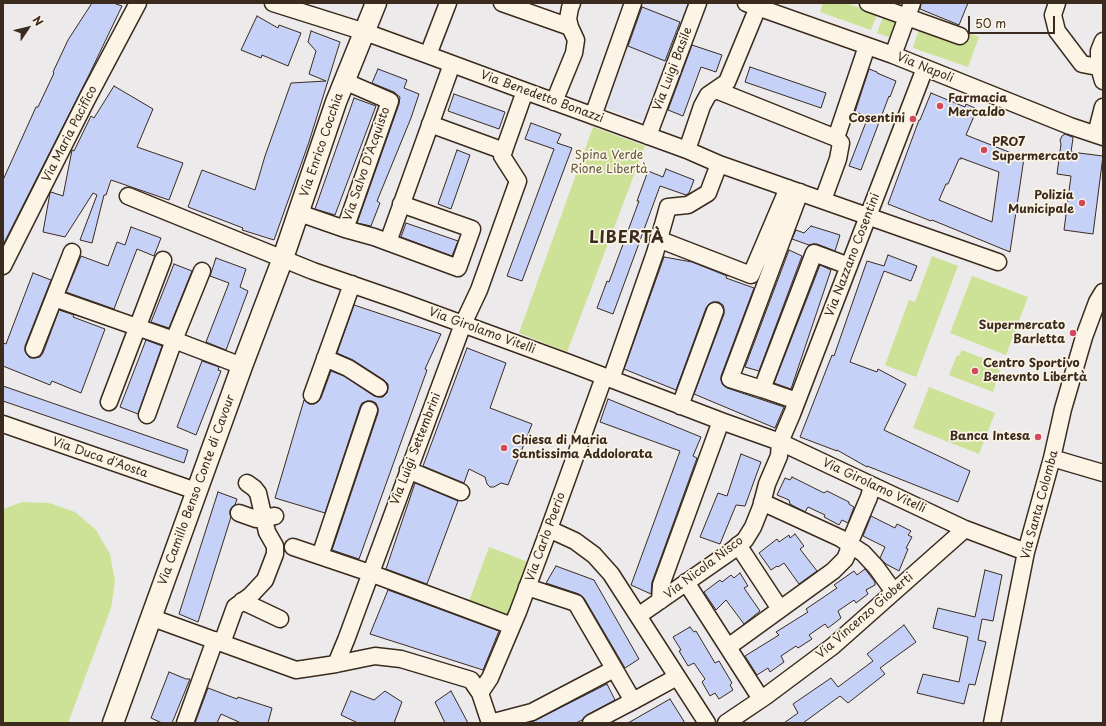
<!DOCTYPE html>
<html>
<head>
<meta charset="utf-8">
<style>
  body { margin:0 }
  #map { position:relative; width:1106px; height:726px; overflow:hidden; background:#eceaeb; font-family:"Playpen Sans",sans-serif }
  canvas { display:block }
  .frame { position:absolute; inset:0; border:4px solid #3b2a1e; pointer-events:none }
  .north { position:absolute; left:8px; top:8px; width:40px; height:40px; -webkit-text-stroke:3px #fcf5e5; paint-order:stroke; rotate:55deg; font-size:11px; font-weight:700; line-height:16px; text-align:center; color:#3b2a1e }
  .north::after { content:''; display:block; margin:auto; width:14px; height:18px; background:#3b2a1e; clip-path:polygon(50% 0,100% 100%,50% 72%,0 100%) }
  .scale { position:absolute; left:968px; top:16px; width:87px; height:18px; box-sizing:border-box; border:2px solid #3b2a1e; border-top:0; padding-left:5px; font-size:12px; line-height:14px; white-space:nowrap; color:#3b2a1e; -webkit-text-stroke:3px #fcf5e5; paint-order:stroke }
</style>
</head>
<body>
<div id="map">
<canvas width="1106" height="726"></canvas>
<div class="frame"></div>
<div class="north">N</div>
<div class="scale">50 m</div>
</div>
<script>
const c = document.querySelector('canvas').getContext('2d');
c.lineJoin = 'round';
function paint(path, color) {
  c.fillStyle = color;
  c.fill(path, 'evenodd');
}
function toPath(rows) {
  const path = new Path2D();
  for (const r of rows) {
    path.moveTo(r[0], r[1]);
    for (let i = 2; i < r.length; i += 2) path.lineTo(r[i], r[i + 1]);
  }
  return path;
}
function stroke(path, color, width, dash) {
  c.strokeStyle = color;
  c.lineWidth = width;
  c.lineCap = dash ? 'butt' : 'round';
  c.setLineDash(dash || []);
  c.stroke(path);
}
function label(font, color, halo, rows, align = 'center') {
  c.font = font + ' "Playpen Sans",sans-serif';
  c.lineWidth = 3.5;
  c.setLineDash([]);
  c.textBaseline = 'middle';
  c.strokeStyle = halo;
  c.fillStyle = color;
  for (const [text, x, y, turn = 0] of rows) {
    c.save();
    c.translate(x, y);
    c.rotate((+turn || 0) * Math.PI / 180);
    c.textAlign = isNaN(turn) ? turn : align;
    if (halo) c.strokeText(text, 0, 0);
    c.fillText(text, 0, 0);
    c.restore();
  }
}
const built = toPath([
  [636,3,695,3,647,123,603,107]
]);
const green = toPath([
  [823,3,846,3,877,14,871,30,820,12],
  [883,17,898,22,892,38,877,33],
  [919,29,962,45,967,32,979,37,968,67,913,48],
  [593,127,645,146,567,352,519,333],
  [932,256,958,266,916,377,885,365,909,300,915,302],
  [972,276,1028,297,1006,355,950,333],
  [962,350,1000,365,998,370,1000,371,993,392,949,375,957,355,959,356],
  [929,387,995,413,979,454,913,428],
  [22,502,49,503,75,512,96,530,110,554,115,581,111,608,68,723,3,723,3,509],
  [489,547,528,562,508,620,468,604]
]);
const building = toPath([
  [92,3,113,3,122,6,89,75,3,245,3,180,36,107,38,107,54,73,53,72,68,40,92,3],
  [921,3,968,3,959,25,920,9,921,3],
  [642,7,680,22,665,61,628,46,642,7],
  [257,16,278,28,279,25,301,33,288,66,262,55,261,58,241,50,257,16],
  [311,31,340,42,309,142,274,240,242,230,243,228,188,207,202,170,255,190,265,156,291,83,326,81,309,74,316,51,308,42,311,31],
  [692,45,722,55,716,72,701,67,683,116,668,110,692,45],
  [750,67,826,93,821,108,745,82,750,67],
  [378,69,407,80,404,88,419,94,411,118,377,201,380,203,371,226,357,223,399,104,400,97,394,92,372,83,378,69],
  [869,69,877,72,877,73,896,81,890,97,889,96,861,170,849,166,868,117,855,112,869,69],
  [114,86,153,109,137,147,183,163,169,200,111,180,106,195,104,195,92,243,80,240,97,195,93,193,65,237,43,232,50,193,51,192,63,196,72,150,74,151,91,116,94,118,114,86],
  [931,93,965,107,966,104,977,109,966,135,1024,158,1010,252,932,220,931,221,888,204,919,120,920,120,931,93],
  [961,158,999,172,992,222,939,200,946,184,948,184,959,159,961,159,961,158],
  [454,94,505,112,499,129,448,111,454,94],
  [354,98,376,106,335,215,315,209,354,98],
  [531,123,561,134,557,143,572,148,522,281,507,276,554,149,525,139,531,123],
  [1065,134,1072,137,1073,138,1071,152,1103,156,1093,234,1064,230,1071,176,1057,174,1061,144,1060,140,1062,136,1065,134],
  [457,150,470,155,451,209,438,204,457,150],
  [666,169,694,180,689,193,686,195,660,186,613,314,597,308,607,281,609,282,639,201,637,201,648,171,663,177,666,169],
  [406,223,458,241,452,256,401,237,406,223],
  [811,226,840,235,835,251,817,244,813,244,809,245,792,239,796,230,804,233,811,226],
  [131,227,161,238,154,256,137,249,114,309,66,292,81,256,108,266,117,242,125,245,131,227],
  [789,250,802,256,759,371,745,367,789,250],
  [888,255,917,266,911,281,884,271,850,362,877,372,878,369,906,384,884,430,970,471,958,502,867,466,867,467,837,450,837,451,800,437,832,355,834,356,867,261,884,266,888,255],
  [664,257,692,262,727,276,726,278,754,288,721,376,721,380,723,385,727,388,784,407,775,428,694,394,724,314,724,309,723,305,719,302,713,302,709,304,706,308,676,390,624,369,664,257],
  [216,258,246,269,240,287,248,291,226,350,206,342,229,283,210,276,216,258],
  [174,264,192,271,169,328,151,322,174,264],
  [820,265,831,270,791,389,774,383,820,265],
  [33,273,51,280,25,346,25,351,27,355,30,358,35,358,40,357,43,353,59,310,74,315,73,317,105,329,81,393,52,381,50,385,3,366,3,343,6,344,33,273],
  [354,305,441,334,425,369,427,370,359,559,332,550,378,413,378,408,376,403,372,401,367,401,362,403,360,407,325,513,275,498,304,400,309,404,314,404,318,402,321,398,331,371,344,376,374,396,379,397,383,397,387,393,388,388,388,384,384,380,353,360,337,353,354,305],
  [146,340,162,346,138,414,120,407,146,340],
  [467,348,506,363,490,408,532,424,508,485,501,483,494,487,490,487,487,484,485,477,469,469,464,483,423,466,467,348],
  [202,361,219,367,218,370,221,371,196,435,177,427,202,361],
  [3,386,188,450,184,463,3,401,3,386],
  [608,399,701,437,693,456,697,458,652,582,651,594,631,585,680,451,600,422,608,399],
  [741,454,761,462,745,506,736,505,720,544,700,537,718,493,727,496,741,454],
  [792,477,824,493,827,491,849,502,849,504,854,507,848,523,842,520,839,525,824,517,825,515,808,507,805,512,790,504,789,500,777,495,785,478,790,480,792,477],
  [415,483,458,501,427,584,386,569,415,483],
  [218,492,237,499,235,505,233,506,230,510,230,514,231,517,198,622,179,614,218,492],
  [871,516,895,528,897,524,911,531,908,535,912,537,906,548,908,549,899,571,886,564,880,558,885,547,863,536,871,516],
  [795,534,804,546,800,549,817,571,799,584,784,563,778,567,777,566,771,570,759,553,777,539,779,542,789,535,790,538,795,534],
  [556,566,594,580,639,659,625,668,584,598,579,594,546,583,556,566],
  [865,569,875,582,875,585,866,590,868,594,856,603,854,600,838,611,841,618,828,628,825,624,809,635,812,639,798,648,796,646,781,656,784,662,770,672,768,668,757,675,745,656,779,635,776,632,808,612,806,609,837,588,834,585,854,571,857,575,865,569],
  [985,570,1002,575,993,621,982,619,978,640,986,642,975,685,969,684,964,704,917,693,923,674,959,682,968,637,933,628,938,608,975,617,985,570],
  [740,573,748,586,744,588,760,611,744,624,726,600,716,610,704,592,720,580,722,582,731,575,734,578,740,573],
  [388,590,499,631,483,670,370,634,388,590],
  [904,625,916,642,880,668,885,674,848,703,840,696,803,723,784,723,798,713,793,704,831,678,838,687,873,661,867,654,904,625],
  [690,627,694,632,696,631,715,663,719,661,732,683,730,685,733,690,719,699,715,693,710,696,702,682,705,679,694,663,688,666,679,651,681,650,673,637,690,627],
  [169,672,186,679,190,679,172,723,162,723,151,718,169,672],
  [607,684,615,700,587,715,582,720,576,723,530,723,536,720,607,684],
  [208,688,237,699,238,697,272,708,268,723,241,723,221,714,217,723,195,723,208,688],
  [351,691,374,700,385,691,402,702,394,723,358,723,341,715,351,691],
  [451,691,468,723,445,723,435,702,451,691],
  [670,699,685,723,628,723,670,699]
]);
const minor = toPath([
  [273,3,365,32,428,55,525,91,687,150,719,164,998,262],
  [502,3,570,27],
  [746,3,893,55,1070,126,1103,137],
  [868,3,960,36],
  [1057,3,1053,15,1057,31,1082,64,1103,68],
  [1103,41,1099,51,1099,67,1103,81],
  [428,55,448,3],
  [893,55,912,3],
  [716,90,836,138,841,143,838,159,823,200],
  [554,102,574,53,576,40,570,27,568,19,570,8,572,3],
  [593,116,633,3],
  [430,124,504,151],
  [1096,134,1103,107],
  [648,136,698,3],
  [836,138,867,46],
  [687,150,702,106,708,95,727,82,758,7],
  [128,196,313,271,400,301,569,363,721,421,780,442,965,529,1026,552],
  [299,213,345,229,390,101,344,81],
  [345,229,374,237,458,268,472,229,401,204],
  [658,239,751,275,788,188],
  [388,242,452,64],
  [3,266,87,99,138,3],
  [54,298,174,340,242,366],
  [34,349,72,252],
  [325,358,348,368,379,388],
  [611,379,655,253,668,207,688,205,708,193,719,164],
  [762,389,730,379,800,192],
  [312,395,352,284],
  [797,401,762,389,814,253,849,266],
  [109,402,163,260],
  [680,406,715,311],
  [147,415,174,340,202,271],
  [3,424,196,491],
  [1052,458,1103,473],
  [408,470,461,492],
  [762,502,840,538,863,553,876,567,894,592],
  [239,513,256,519,275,516],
  [549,529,575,541,594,555,611,574,707,723],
  [738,545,780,609],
  [293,547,370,573,512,626],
  [320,556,369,410],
  [686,582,761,699],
  [527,587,576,603,633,701],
  [242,601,280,619],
  [660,601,661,585,721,421],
  [638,616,730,552,745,540,753,527,761,507,767,484,779,456,780,442,792,414,925,68],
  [150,617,296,670,336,664,375,656,401,659,471,680,480,693,490,723],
  [222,643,235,607,250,596,265,580,275,554,275,546,267,532,258,493,254,488,247,483],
  [728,647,833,571,845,559,848,552,849,544,869,497,872,486],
  [336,664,346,640,463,324,479,290,518,181,502,156,525,91],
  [480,693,490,678,518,612,549,529,604,377],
  [185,723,215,640],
  [490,723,532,712,614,669],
  [591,723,633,701,677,677],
  [726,723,766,696,833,646,965,529],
  [992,723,1026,552,1052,458,1063,409,1084,337,1097,302,1103,292]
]);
const major = toPath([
  [113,723,242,366,283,258,336,102,376,3]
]);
const markers = [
  [940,106,4,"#d1495b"],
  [913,119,4,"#d1495b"],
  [984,150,4,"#d1495b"],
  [1082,203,4,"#d1495b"],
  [1073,333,4,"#d1495b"],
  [975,371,4,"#d1495b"],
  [1038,437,4,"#d1495b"],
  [504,448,4,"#d1495b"]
];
const streetNames = [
  ["Via Napoli",925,68,22],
  ["Via Luigi Basile",673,69,-69],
  ["Via Benedetto Bonazzi",542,97,20],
  ["Via Maria Pacifico",70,134,-63],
  ["Via Enrico Cocchia",322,145,-71],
  ["Via Salvo D'Acquisto",367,164,-71],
  ["Via Nazzano Cosentini",853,255,-69],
  ["Via Girolamo Vitelli",482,331,20],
  ["Via Luigi Settembrini",416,449,-69],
  ["Via Duca d'Aosta",100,458,19],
  ["Via Girolamo Vitelli",874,486,25],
  ["Via Camillo Benso Conte di Cavour",197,490,-70],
  ["Via Santa Colomba",1040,505,-75],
  ["Via Carlo Poerio",546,537,-70],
  ["Via Nicola Nisco",704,568,-37],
  ["Via Vincenzo Gioberti",865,616,-41]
];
const poiNames = [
  ["Farmacia",948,99],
  ["Mercaldo",948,113],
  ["Cosentini",905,119,"right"],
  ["PRO7",992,143],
  ["Supermercato",992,157],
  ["Polizia",1074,196,"right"],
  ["Municipale",1074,210,"right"],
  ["Supermercato",1065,326,"right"],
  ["Barletta",1065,340,"right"],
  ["Centro Sportivo",983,364],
  ["Benevnto Libertà",983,378],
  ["Banca Intesa",1030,437,"right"],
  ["Chiesa di Maria",512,441],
  ["Santissima Addolorata",512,455]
];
const parkNames = [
  ["Spina Verde",609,156],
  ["Rione Libertà",609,170]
];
const districtNames = [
  ["LIBERTÀ",627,239]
];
paint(built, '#e1e2ef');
paint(green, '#cde297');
paint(building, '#c6d1f8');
stroke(building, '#3b2a1e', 1);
stroke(minor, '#3b2a1e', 19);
stroke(major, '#3b2a1e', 23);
stroke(minor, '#fcf5e5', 16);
stroke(major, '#fcf5e5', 20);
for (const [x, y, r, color] of markers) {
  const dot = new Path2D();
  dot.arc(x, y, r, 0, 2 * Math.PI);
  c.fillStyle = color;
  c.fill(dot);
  stroke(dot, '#fcf5e5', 1.5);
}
label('12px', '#3b2a1e', '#fcf5e5', streetNames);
label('bold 12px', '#3b2a1e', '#fcf5e5', poiNames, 'left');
label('12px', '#60583c', '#fcf5e5', parkNames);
c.letterSpacing = '1px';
label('bold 16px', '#3b2a1e', '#fcf5e5', districtNames);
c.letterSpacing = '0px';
</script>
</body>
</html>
